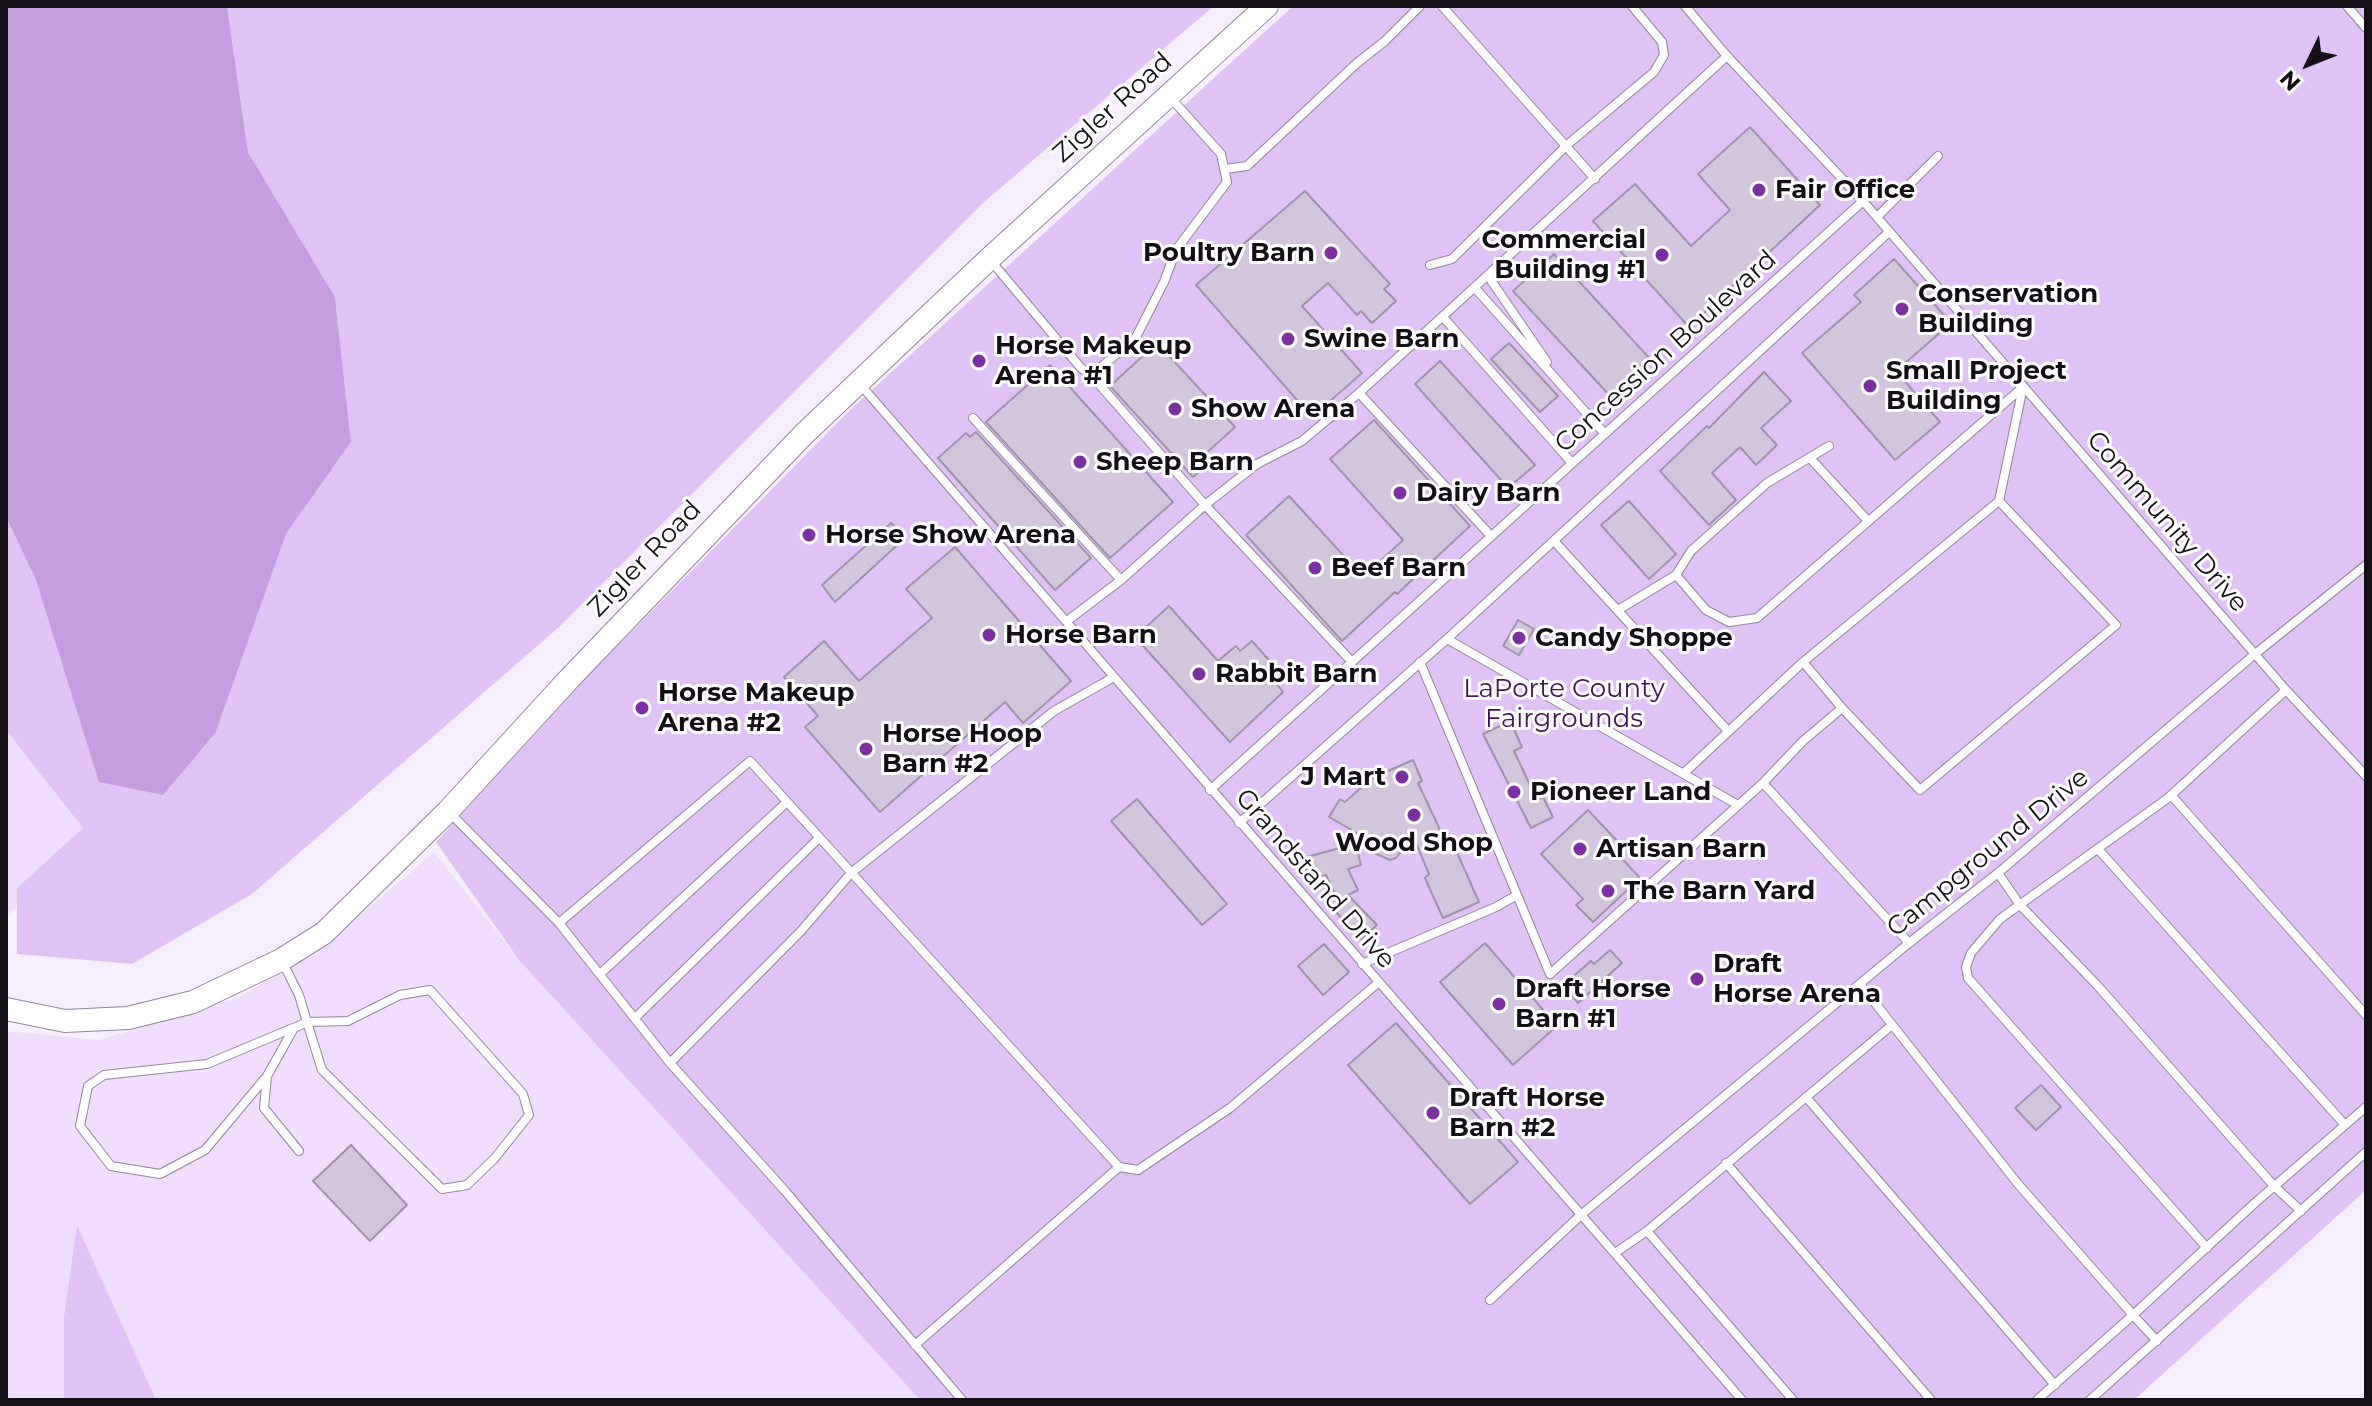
<!DOCTYPE html>
<html>
<head>
<meta charset="utf-8">
<style>
  body { margin:0 }
  #map { position:relative; width:2372px; height:1406px; overflow:hidden; background:#f7effe; font-family:Montserrat,sans-serif }
  canvas { display:block }
  .frame { position:absolute; inset:0; border:8px solid #140f17; pointer-events:none }
  .north { position:absolute; left:2268px; top:24px; width:80px; height:80px; -webkit-text-stroke:6px #fff; paint-order:stroke; rotate:227deg; font-size:22px; font-weight:700; line-height:32px; text-align:center; color:#140f17 }
  .north::after { content:''; display:block; margin:auto; width:28px; height:36px; background:#140f17; clip-path:polygon(50% 0,100% 100%,50% 72%,0 100%) }
</style>
</head>
<body>
<div id="map">
<canvas width="2372" height="1406"></canvas>
<div class="frame"></div>
<div class="north">N</div>
</div>
<script>
const c = document.querySelector('canvas').getContext('2d');
c.lineJoin = 'round';
function paint(path, color) {
  c.fillStyle = color;
  c.fill(path, 'evenodd');
}
function toPath(rows) {
  const path = new Path2D();
  for (const r of rows) {
    path.moveTo(r[0], r[1]);
    for (let i = 2; i < r.length; i += 2) path.lineTo(r[i], r[i + 1]);
  }
  return path;
}
function stroke(path, color, width, dash) {
  c.strokeStyle = color;
  c.lineWidth = width;
  c.lineCap = dash ? 'butt' : 'round';
  c.setLineDash(dash || []);
  c.stroke(path);
}
function label(font, color, halo, rows, align = 'center') {
  c.font = font + ' Montserrat,sans-serif';
  c.lineWidth = 6;
  c.setLineDash([]);
  c.textBaseline = 'middle';
  c.strokeStyle = halo;
  c.fillStyle = color;
  for (const [text, x, y, turn = 0] of rows) {
    c.save();
    c.translate(x, y);
    c.rotate((+turn || 0) * Math.PI / 180);
    c.textAlign = isNaN(turn) ? turn : align;
    if (halo) c.strokeText(text, 0, 0);
    c.fillText(text, 0, 0);
    c.restore();
  }
}
const built = toPath([
  [6,716,99,835,6,917],
  [434,852,519,960,920,1400,6,1400,6,1031,99,1040,237,998,316,953]
]);
const green = toPath([
  [227,6,1214,6,984,202,558,628,252,894,132,964,17,954,17,888,83,828,6,730,6,517,36,580,216,732,286,534,351,442,335,297,248,152],
  [1293,6,2366,6,2366,1190,2134,1400,920,1400,519,960,436,842,578,686,850,410],
  [77,1225,156,1400,64,1400,64,1317]
]);
const water = toPath([
  [6,6,227,6,248,152,335,297,351,442,286,534,216,732,163,795,99,782,36,580,6,517]
]);
const building = toPath([
  [1750,127,1820,205,1689,327,1593,221,1635,184,1691,246,1730,210,1698,174,1750,127],
  [1305,191,1390,284,1384,289,1396,301,1372,323,1361,311,1357,315,1328,283,1302,306,1362,373,1312,417,1196,285,1305,191],
  [1554,254,1651,360,1611,397,1513,291,1554,254],
  [1894,259,1951,323,1896,371,1940,422,1895,460,1802,353,1861,302,1854,295,1894,259],
  [1157,343,1235,427,1201,458,1207,465,1193,477,1110,386,1157,343],
  [1509,343,1558,396,1540,412,1491,359,1509,343],
  [1440,361,1535,465,1508,488,1415,384,1440,361],
  [1050,365,1173,502,1110,558,986,422,1050,365],
  [1764,372,1791,401,1761,428,1777,445,1756,465,1740,447,1712,473,1736,500,1709,525,1660,471,1707,426,1709,428,1764,372],
  [1374,420,1470,526,1397,594,1395,592,1342,641,1246,535,1289,496,1363,577,1403,540,1330,459,1374,420],
  [976,432,1091,558,1055,590,938,458,966,433,970,437,976,432],
  [1629,501,1676,554,1649,579,1601,525,1629,501],
  [891,523,905,538,835,602,822,585,891,523],
  [955,547,1071,681,1023,723,1005,702,880,812,805,727,818,716,784,677,824,641,859,681,932,618,906,589,955,547],
  [1169,606,1218,661,1236,646,1240,651,1252,641,1283,676,1275,682,1283,692,1230,742,1135,637,1169,606],
  [1518,620,1534,629,1519,655,1503,646,1518,620],
  [1510,721,1522,747,1514,751,1537,800,1543,797,1553,817,1531,828,1483,734,1510,721],
  [1413,760,1422,781,1418,783,1441,832,1447,830,1479,902,1443,918,1425,878,1429,874,1413,836,1396,858,1390,860,1356,845,1361,865,1348,869,1358,890,1348,895,1377,925,1361,939,1336,912,1341,907,1326,875,1308,879,1303,858,1369,840,1329,817,1340,799,1345,802,1372,778,1413,760],
  [1137,799,1227,904,1202,925,1111,821,1137,799],
  [1588,810,1620,844,1614,850,1640,878,1593,922,1576,905,1583,899,1541,854,1588,810],
  [1485,943,1557,1026,1513,1065,1440,982,1485,943],
  [1324,944,1349,972,1323,995,1298,966,1324,944],
  [1610,950,1622,963,1578,1003,1563,985,1591,961,1594,964,1610,950],
  [1396,1023,1518,1162,1470,1204,1348,1065,1396,1023],
  [2041,1085,2061,1107,2036,1130,2015,1108,2041,1085],
  [351,1145,407,1205,370,1241,313,1181,351,1145]
]);
const service = toPath([
  [1442,6,1595,179],
  [1685,6,1727,56,1863,201,2286,690,2366,776],
  [2347,6,2366,28],
  [1225,169,1247,166,1357,63,1385,41,1420,6],
  [1877,217,1938,156],
  [991,261,1081,368,1091,375,1135,339,1164,282,1176,250,1227,182,1221,154,1169,96],
  [1430,265,1452,259,1567,145,1654,72,1664,55,1662,42,1632,6],
  [1488,276,1547,362],
  [1475,288,1605,434],
  [1443,317,1572,463],
  [1091,375,1205,505,1352,662],
  [859,383,1742,1400],
  [1359,393,1491,536],
  [973,418,1121,580],
  [1810,458,1868,521],
  [1554,541,1728,731],
  [1676,575,1691,551,1767,483,1829,446],
  [1618,610,1676,575,1706,610,1729,622,1757,618,2023,387,1999,501],
  [1067,621,1121,580,1205,505,1257,464,1302,441,1359,393,1727,56],
  [1447,639,1738,805],
  [1420,662,1550,974,1763,783,1803,741,1842,708,1803,662,1684,773],
  [1803,662,1999,501,2116,625,1920,790,1842,708],
  [1763,783,1909,943],
  [1210,790,1863,201],
  [2171,795,2366,1015],
  [450,813,559,923,670,1063,786,1192,962,1400],
  [1239,823,1447,639,1889,232],
  [2098,849,2345,1125],
  [1998,873,2020,905,2097,985,2274,1186,2301,1211],
  [559,923,750,761,1119,1167],
  [282,961,299,995,307,1022,322,1070,442,1189,467,1185,495,1158,529,1115,523,1094,430,990,400,995,348,1021,307,1022,294,1028,267,1076,264,1108,299,1151],
  [1362,964,1496,907,1517,895],
  [600,974,787,802],
  [1860,984,2018,1184,2133,1315,2256,1202,2366,1107],
  [635,1018,819,838],
  [670,1063,801,931,851,873,1054,711,1114,677],
  [267,1076,205,1150,160,1174,111,1166,80,1126,88,1086,104,1075,207,1064,293,1028],
  [1806,1097,2055,1385],
  [1726,1163,1931,1400],
  [1647,1231,1793,1400],
  [2207,1248,1968,978,1966,967,1971,953,2000,919,2168,798,2286,690],
  [1615,1253,1647,1231,1892,1025],
  [1490,1300,1582,1214,1909,943,1998,873,2255,654,2366,565],
  [915,1345,1119,1167,1138,1170,1230,1108,1378,983],
  [2037,1400,2133,1315,2157,1341],
  [2090,1400,2366,1152]
]);
const tertiary = toPath([
  [6,1009,65,1021,128,1018,193,1002,281,960,324,933,448,811,569,679,804,434,989,259,1267,6]
]);
const markers = [
  [1759,190,8,"#7b2fa1"],
  [1331,253,8,"#7b2fa1"],
  [1662,255,8,"#7b2fa1"],
  [1902,309,8,"#7b2fa1"],
  [1288,339,8,"#7b2fa1"],
  [979,361,8,"#7b2fa1"],
  [1870,386,8,"#7b2fa1"],
  [1175,409,8,"#7b2fa1"],
  [1080,462,8,"#7b2fa1"],
  [1400,493,8,"#7b2fa1"],
  [809,535,8,"#7b2fa1"],
  [1315,568,8,"#7b2fa1"],
  [989,635,8,"#7b2fa1"],
  [1519,638,8,"#7b2fa1"],
  [1199,674,8,"#7b2fa1"],
  [642,708,8,"#7b2fa1"],
  [866,749,8,"#7b2fa1"],
  [1402,777,8,"#7b2fa1"],
  [1514,792,8,"#7b2fa1"],
  [1414,815,8,"#7b2fa1"],
  [1580,849,8,"#7b2fa1"],
  [1608,891,8,"#7b2fa1"],
  [1697,979,8,"#7b2fa1"],
  [1499,1004,8,"#7b2fa1"],
  [1433,1113,8,"#7b2fa1"]
];
const streetNames = [
  ["Zigler Road",1113,108,-42],
  ["Concession Boulevard",1666,352,-42],
  ["Community Drive",2167,522,49],
  ["Zigler Road",645,559,-46],
  ["Campground Drive",1988,853,-39],
  ["Grandstand Drive",1315,879,49]
];
const poiNames = [
  ["Fair Office",1775,190],
  ["Commercial",1646,240,"right"],
  ["Building #1",1646,270,"right"],
  ["Poultry Barn",1315,253,"right"],
  ["Conservation",1918,294],
  ["Building",1918,324],
  ["Swine Barn",1304,339],
  ["Horse Makeup",995,346],
  ["Arena #1",995,376],
  ["Small Project",1886,371],
  ["Building",1886,401],
  ["Show Arena",1191,409],
  ["Sheep Barn",1096,462],
  ["Dairy Barn",1416,493],
  ["Horse Show Arena",825,535],
  ["Beef Barn",1331,568],
  ["Horse Barn",1005,635],
  ["Candy Shoppe",1535,638],
  ["Rabbit Barn",1215,674],
  ["Horse Makeup",658,693],
  ["Arena #2",658,723],
  ["Horse Hoop",882,734],
  ["Barn #2",882,764],
  ["J Mart",1386,777,"right"],
  ["Pioneer Land",1530,792],
  ["Wood Shop",1414,843,"center"],
  ["Artisan Barn",1596,849],
  ["The Barn Yard",1624,891],
  ["Draft",1713,964],
  ["Horse Arena",1713,994],
  ["Draft Horse",1515,989],
  ["Barn #1",1515,1019],
  ["Draft Horse",1449,1098],
  ["Barn #2",1449,1128]
];
const parkNames = [
  ["LaPorte County",1564,689],
  ["Fairgrounds",1564,719]
];
paint(built, '#f1defe');
paint(green, '#e1c2f6');
paint(water, '#c59fdd');
paint(building, '#d3c5dd');
stroke(building, '#a092aa', 2);
stroke(service, '#91849a', 10);
stroke(tertiary, '#91849a', 24);
stroke(service, '#fff', 8);
stroke(tertiary, '#fff', 22);
for (const [x, y, r, color] of markers) {
  const dot = new Path2D();
  dot.arc(x, y, r, 0, 2 * Math.PI);
  c.fillStyle = color;
  c.fill(dot);
  stroke(dot, '#fff', 3);
}
label('26px', '#140f17', '#fff', streetNames);
label('bold 26px', '#140f17', '#fff', poiNames, 'left');
label('26px', '#43115b', '#fff', parkNames);
</script>
</body>
</html>
